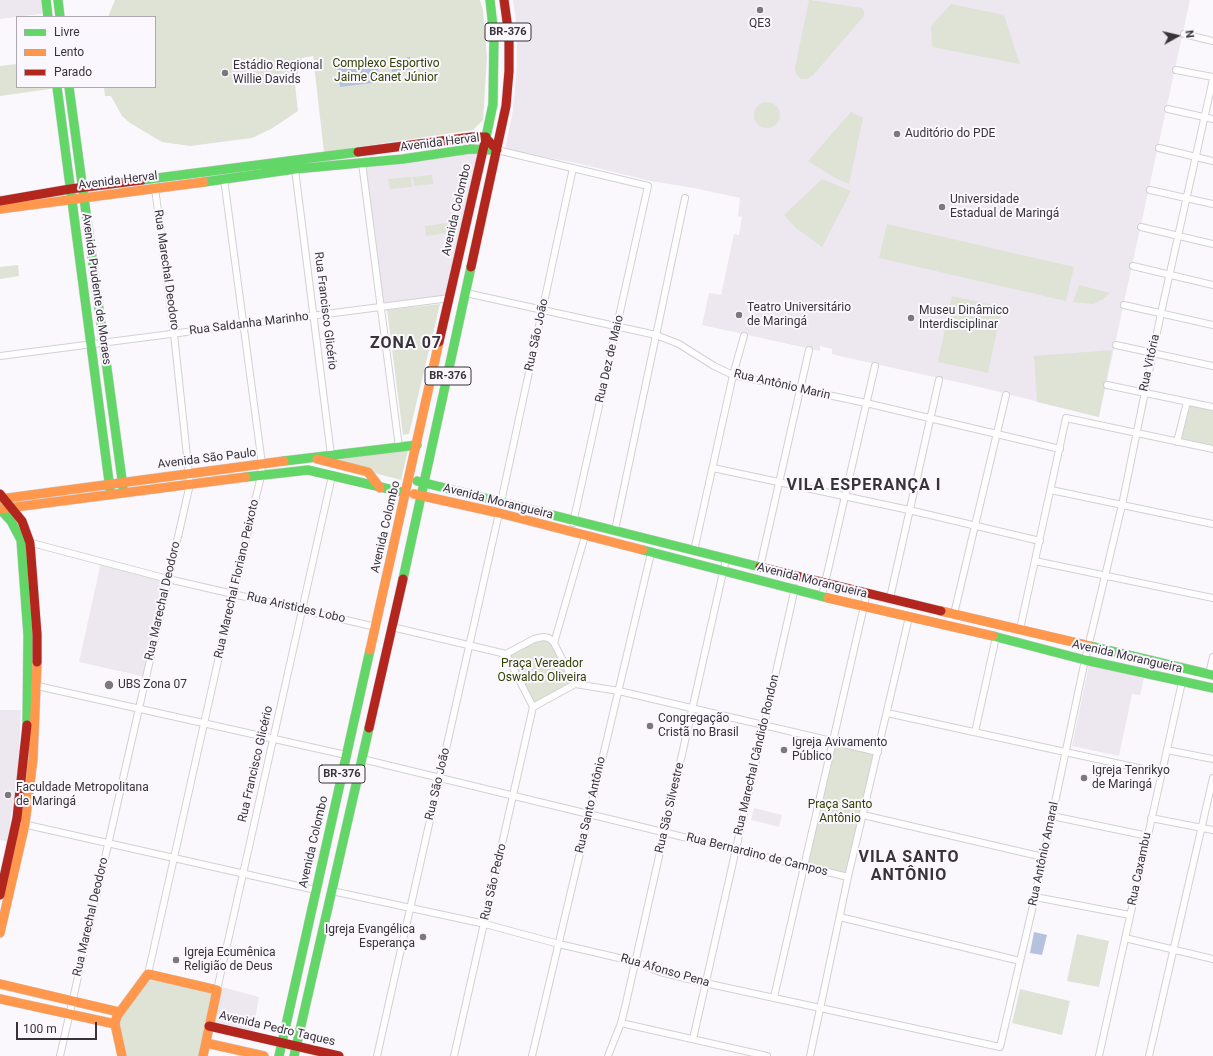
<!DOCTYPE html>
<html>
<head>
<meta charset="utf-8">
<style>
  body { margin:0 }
  #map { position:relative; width:1213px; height:1056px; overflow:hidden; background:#fbf8fd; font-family:Roboto,sans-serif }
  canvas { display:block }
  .legend { position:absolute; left:16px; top:16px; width:140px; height:72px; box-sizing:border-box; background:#fbf7fe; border:1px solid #ada9af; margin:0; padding:5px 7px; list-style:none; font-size:12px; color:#373339 }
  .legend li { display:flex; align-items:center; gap:8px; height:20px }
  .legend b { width:20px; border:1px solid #ada9af }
  .north { position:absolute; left:1157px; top:16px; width:40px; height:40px; -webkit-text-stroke:3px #fbf7fe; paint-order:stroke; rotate:82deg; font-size:11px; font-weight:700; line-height:16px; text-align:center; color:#373339 }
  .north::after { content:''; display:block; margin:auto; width:14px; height:18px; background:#373339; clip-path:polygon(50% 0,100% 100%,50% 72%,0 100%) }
  .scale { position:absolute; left:16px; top:1022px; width:81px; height:18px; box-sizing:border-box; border:2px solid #373339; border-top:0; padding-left:5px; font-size:12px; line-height:14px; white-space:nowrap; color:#373339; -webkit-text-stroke:3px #fbf7fe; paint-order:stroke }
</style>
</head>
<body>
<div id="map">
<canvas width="1213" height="1056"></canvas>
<ul class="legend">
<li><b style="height:5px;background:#63d668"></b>Livre</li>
<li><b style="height:5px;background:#ff974d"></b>Lento</li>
<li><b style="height:5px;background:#b3261e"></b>Parado</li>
</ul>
<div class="north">N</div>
<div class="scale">100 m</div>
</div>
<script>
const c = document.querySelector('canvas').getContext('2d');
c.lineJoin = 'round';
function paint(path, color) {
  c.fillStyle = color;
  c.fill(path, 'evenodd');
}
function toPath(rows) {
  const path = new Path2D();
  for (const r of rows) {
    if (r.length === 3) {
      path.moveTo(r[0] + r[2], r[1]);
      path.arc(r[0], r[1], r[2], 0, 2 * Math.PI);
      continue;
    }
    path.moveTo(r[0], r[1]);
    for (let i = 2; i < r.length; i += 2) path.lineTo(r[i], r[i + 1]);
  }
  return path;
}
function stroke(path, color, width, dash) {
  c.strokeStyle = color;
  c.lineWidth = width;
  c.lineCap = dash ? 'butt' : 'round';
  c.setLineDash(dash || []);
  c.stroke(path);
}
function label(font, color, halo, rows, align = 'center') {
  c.font = font + ' Roboto,sans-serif';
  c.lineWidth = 4;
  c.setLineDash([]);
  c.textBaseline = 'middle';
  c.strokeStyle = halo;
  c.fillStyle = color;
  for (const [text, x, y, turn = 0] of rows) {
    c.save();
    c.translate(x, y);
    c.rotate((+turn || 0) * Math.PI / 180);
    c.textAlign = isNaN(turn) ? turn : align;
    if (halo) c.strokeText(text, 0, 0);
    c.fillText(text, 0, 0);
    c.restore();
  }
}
const built = toPath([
  [0,0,46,0,47,13,0,19],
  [513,0,1190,0,1099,417,975,386,839,356,832,354,832,349,820,346,820,351,702,325,709,293,721,295,734,234,739,235,742,217,738,216,740,198,694,188,650,181,577,163,505,150,513,110,517,66,517,29],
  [483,149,450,298,381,307,362,166],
  [101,562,168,579,146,677,79,662],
  [1089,665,1144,678,1140,695,1132,694,1119,756,1072,746],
  [0,710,21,710,18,772,7,841,0,840],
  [754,808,782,815,779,827,751,820],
  [218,986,259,997,252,1036,209,1026]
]);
const green = toPath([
  [115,0,480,0,483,11,487,57,483,120,473,130,324,152,313,56,302,58,295,84,298,111,271,129,252,138,190,146,162,142,130,123,122,116,111,96,105,96,104,87,155,87,155,17,108,17],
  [809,0,862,8,864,11,864,16,813,75,807,79,801,79,796,74,795,68],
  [951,4,1004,15,1020,64,932,47,931,26],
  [17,64,17,87,57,88,0,96,0,66],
  [767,115,13],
  [851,112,863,118,849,184,835,178,808,161],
  [432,175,433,184,414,186,413,177],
  [411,177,412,187,390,189,388,179],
  [822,179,851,191,822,247,796,228,784,215],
  [448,223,449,233,426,236,425,226],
  [887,224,1074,267,1066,301,879,258],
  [18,265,19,276,0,279,0,267],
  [1079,285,1110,293,1103,299,1093,304,1073,302],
  [952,296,1002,307,988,373,938,362],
  [440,304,409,434,403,435,387,310],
  [1112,350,1099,417,1037,402,1034,356],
  [1187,402,1213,407,1213,449,1177,442],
  [409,446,401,480,312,457],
  [549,638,575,684,533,707,506,654,534,639],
  [833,742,878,752,848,877,804,867],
  [1077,934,1109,941,1099,987,1067,981],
  [148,974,217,990,203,1056,122,1056,117,1016],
  [1020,989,1070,1001,1062,1035,1012,1023]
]);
const water = toPath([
  [410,57,412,69,392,72,391,60],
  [377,61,380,82,340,87,337,66],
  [1034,932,1047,935,1042,955,1030,953]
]);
const street = toPath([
  [1184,34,1213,41],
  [1176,70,1213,77],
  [1168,109,1213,119],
  [1159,148,1213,161],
  [497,150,648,186,573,523],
  [362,163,399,447],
  [295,169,331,455],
  [1150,190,1213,204],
  [1141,227,1213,244],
  [1133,266,1213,285],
  [466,293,656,335,679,344,714,366,733,375,866,403,1060,449],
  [1124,305,1213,325],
  [1116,345,1213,366],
  [0,356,450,298],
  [1107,385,1213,407],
  [1177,442,1187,402],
  [713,468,909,510,1040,541],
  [1051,490,1213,524],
  [501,502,573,168],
  [615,530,685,198],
  [28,542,168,579,376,627],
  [694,551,733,375,744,336],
  [1035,561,1213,598],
  [760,567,809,350],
  [822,596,875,366],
  [890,598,939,380],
  [954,614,1006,395],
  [392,627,506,654],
  [1020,629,1066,418,1213,449],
  [543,637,549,638,554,643,575,684,533,707,506,654,534,639,543,637],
  [554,643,585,536],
  [1209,674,1213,657],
  [575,684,619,691,878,752],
  [33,685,346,755],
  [887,713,1161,773],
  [975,732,996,637],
  [1167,750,1213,759],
  [362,759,848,877],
  [863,815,1043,857],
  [1052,816,1148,836],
  [1151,818,1213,830],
  [23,824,316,890],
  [332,891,485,924,559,944,636,962,660,972,705,983,1000,1047,1035,897,1085,660,1122,505,1161,313,1213,79],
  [1035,897,1130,915],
  [840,917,1020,961],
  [1125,938,1213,959],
  [148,974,233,594,261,476,262,464,224,179],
  [217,990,332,476],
  [774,997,867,593],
  [621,1023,767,1056],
  [693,1039,795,588],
  [60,1056,190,484,174,334,155,188],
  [377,1056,499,513],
  [454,1056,533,707],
  [532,1056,651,553],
  [608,1056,621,1023,626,1003,726,559],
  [810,1056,848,877,909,617],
  [1099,1056,1182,682],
  [1149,1056,1213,778]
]);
const fast = toPath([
  [46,0,48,17],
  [58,0,60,17],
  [57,87,110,489],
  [69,87,123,487],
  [486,137,493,104,494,36,490,0],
  [142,180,358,152],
  [204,182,295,169,403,159,470,149,490,150],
  [284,461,417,445],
  [246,477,308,470,406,493],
  [417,481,760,567],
  [0,509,11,521,21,540,28,635,27,725],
  [643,550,828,598],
  [403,579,471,267],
  [993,636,1085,660,1213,688],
  [1090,646,1213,675],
  [279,1056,370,650],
  [294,1056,369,728]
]);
const slow = toPath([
  [0,209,204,182],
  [317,459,368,472,380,488],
  [414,494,499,513,643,550],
  [0,499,284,461],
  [0,509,246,477],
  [828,598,993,636],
  [941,611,1090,646],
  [370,650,439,342],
  [0,933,25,824,33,759,37,662],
  [0,984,119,1012],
  [0,999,115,1024],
  [206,1043,264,1056],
  [122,1056,115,1024,117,1016,148,974,217,990,203,1056]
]);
const jam = toPath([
  [358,152,472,137,485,137,497,150],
  [0,201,70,189,142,180],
  [471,267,506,106,509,71,509,36,504,0],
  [439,342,486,137],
  [0,494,22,521,30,543,37,634,37,662],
  [760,567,941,611],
  [369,728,403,579],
  [0,895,17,818,27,725],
  [209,1026,339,1056]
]);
const markers = [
  [760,10,4,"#7c787e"],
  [225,73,4,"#7c787e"],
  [897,134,4,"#7c787e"],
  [942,207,4,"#7c787e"],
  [739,315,4,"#7c787e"],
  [911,318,4,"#7c787e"],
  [109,685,5,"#7c787e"],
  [650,726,4,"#7c787e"],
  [784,750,4,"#7c787e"],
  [1084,778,4,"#7c787e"],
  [8,795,4,"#7c787e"],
  [423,937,4,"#7c787e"],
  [176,960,4,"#7c787e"]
];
const shields = [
  [508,32,46],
  [448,376,46],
  [342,774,46]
];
const shieldNames = [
  ["BR-376",508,32],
  ["BR-376",448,376],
  ["BR-376",342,774]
];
const poiNames = [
  ["QE3",760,24,"center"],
  ["Estádio Regional",233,66],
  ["Willie Davids",233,80],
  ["Auditório do PDE",905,134],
  ["Universidade",950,200],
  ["Estadual de Maringá",950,214],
  ["Teatro Universitário",747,308],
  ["de Maringá",747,322],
  ["Museu Dinâmico",919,311],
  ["Interdisciplinar",919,325],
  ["UBS Zona 07",118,685],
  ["Congregação",658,719],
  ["Cristã no Brasil",658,733],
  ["Igreja Avivamento",792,743],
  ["Público",792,757],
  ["Igreja Tenrikyo",1092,771],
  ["de Maringá",1092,785],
  ["Faculdade Metropolitana",16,788],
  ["de Maringá",16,802],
  ["Igreja Evangélica",415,930,"right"],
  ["Esperança",415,944,"right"],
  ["Igreja Ecumênica",184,953],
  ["Religião de Deus",184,967]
];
const parkNames = [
  ["Complexo Esportivo",386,64],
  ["Jaime Canet Júnior",386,78],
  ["Praça Vereador",542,664],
  ["Oswaldo Oliveira",542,678],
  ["Praça Santo",840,805],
  ["Antônio",840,819]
];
const streetNames = [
  ["Avenida Herval",440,143,-7],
  ["Avenida Herval",118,181,-7],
  ["Avenida Colombo",457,210,-77],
  ["Rua Marechal Deodoro",166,270,82],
  ["Avenida Prudente de Moraes",96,289,82],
  ["Rua Francisco Glicério",325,311,83],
  ["Rua Saldanha Marinho",249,324,-7],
  ["Rua São João",537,335,-78],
  ["Rua Dez de Maio",610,359,-77],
  ["Rua Vitória",1150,363,-78],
  ["Rua Antônio Marin",782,385,13],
  ["Avenida São Paulo",207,459,-7],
  ["Avenida Morangueira",498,502,14],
  ["Avenida Colombo",386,527,-77],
  ["Rua Marechal Floriano Peixoto",237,579,-77],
  ["Avenida Morangueira",812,581,14],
  ["Rua Marechal Deodoro",163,601,-77],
  ["Rua Aristides Lobo",296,608,13],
  ["Avenida Morangueira",1127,657,13],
  ["Rua Marechal Cândido Rondon",757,755,-77],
  ["Rua Francisco Glicério",256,764,-77],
  ["Rua São João",438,784,-77],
  ["Rua Santo Antônio",591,805,-77],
  ["Rua São Silvestre",670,808,-77],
  ["Avenida Colombo",314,842,-77],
  ["Rua Antônio Amaral",1044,854,-78],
  ["Rua Bernardino de Campos",757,855,14],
  ["Rua Caxambu",1140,869,-78],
  ["Rua São Pedro",494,882,-77],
  ["Rua Marechal Deodoro",91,917,-77],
  ["Rua Afonso Pena",665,971,16],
  ["Avenida Pedro Taques",277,1029,13]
];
const districtNames = [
  ["ZONA 07",406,344],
  ["VILA ESPERANÇA I",864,486],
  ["VILA SANTO",909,858],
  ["ANTÔNIO",909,876]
];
paint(built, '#ede7f0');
paint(green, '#dee3d5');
paint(water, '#b6c2dd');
stroke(street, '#d3d0d5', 8);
stroke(fast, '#d3d0d5', 10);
stroke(slow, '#d3d0d5', 10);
stroke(jam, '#d3d0d5', 10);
stroke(street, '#fefeff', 6);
stroke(fast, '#63d668', 9);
stroke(slow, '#ff974d', 9);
stroke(jam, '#b3261e', 9);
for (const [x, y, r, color] of markers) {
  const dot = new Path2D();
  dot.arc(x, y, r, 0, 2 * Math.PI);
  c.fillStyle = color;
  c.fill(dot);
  stroke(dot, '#fbf7fe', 1.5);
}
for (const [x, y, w] of shields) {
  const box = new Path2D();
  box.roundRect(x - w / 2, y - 9, w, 18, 3);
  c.fillStyle = '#fbf7fe';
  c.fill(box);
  stroke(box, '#373339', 1);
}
label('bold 11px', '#373339', null, shieldNames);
label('12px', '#373339', '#fbf7fe', poiNames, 'left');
label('12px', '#324201', '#fbf7fe', parkNames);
label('12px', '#373339', '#fbf7fe', streetNames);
c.letterSpacing = '1px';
label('bold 16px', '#373339', '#fbf7fe', districtNames);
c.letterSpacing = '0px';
</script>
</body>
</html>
